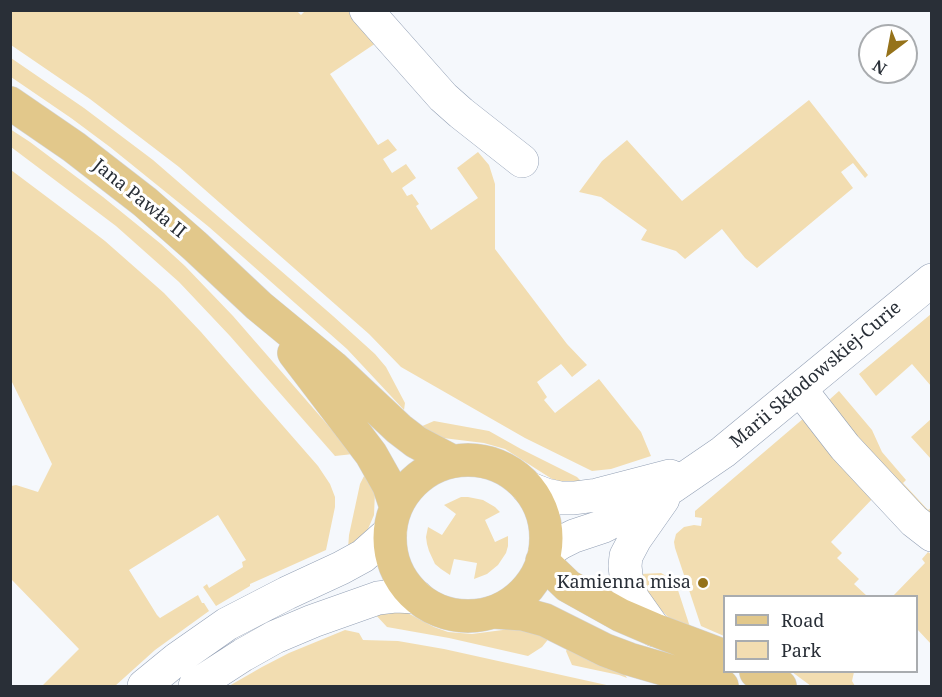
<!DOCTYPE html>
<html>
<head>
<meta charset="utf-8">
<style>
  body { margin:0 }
  #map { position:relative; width:942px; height:697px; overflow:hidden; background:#f5f8fc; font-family:"Noto Serif",serif }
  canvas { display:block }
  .frame { position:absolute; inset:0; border:12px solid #292f37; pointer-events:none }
  .legend { position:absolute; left:723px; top:595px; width:195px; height:78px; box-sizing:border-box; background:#fff; border:2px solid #a9acaf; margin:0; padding:8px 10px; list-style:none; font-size:18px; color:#292f37 }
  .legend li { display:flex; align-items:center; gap:12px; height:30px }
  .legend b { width:30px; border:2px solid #a9acaf }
  .north { position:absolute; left:858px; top:24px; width:60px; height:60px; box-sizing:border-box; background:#fff; border:2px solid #a9acaf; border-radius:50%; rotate:212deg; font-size:16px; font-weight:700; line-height:24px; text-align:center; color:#292f37 }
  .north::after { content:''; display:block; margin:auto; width:21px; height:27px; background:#95721a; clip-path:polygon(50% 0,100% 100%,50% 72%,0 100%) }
</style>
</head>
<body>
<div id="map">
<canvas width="942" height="697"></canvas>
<div class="frame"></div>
<ul class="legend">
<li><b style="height:8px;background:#e2c88b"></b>Road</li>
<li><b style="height:16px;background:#f2ddb1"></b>Park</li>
</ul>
<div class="north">N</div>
</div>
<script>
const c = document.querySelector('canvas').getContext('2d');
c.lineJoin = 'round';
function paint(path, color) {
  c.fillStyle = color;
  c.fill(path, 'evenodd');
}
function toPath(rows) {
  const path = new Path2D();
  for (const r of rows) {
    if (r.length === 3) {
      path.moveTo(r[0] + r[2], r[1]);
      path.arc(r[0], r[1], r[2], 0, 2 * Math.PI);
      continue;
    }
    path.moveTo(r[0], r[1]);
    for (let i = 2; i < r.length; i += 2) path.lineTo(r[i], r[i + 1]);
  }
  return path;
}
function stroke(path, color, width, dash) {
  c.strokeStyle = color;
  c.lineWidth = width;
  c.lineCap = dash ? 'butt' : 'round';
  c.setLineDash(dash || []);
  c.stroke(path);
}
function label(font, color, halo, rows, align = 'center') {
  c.font = font + ' "Noto Serif",serif';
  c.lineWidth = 6;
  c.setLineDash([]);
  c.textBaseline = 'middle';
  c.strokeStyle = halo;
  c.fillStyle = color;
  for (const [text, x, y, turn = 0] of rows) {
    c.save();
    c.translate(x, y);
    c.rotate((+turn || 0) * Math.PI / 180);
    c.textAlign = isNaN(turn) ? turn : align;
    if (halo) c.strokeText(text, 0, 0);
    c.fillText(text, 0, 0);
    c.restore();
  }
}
const green = toPath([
  [287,10,296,10,301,15,305,11,353,11,379,41,330,74,378,145,388,139,397,150,383,159,392,173,406,164,416,178,402,188,407,196,412,194,419,204,416,206,431,230,478,198,457,168,478,152,489,165,495,184,495,249,567,344,587,365,572,377,561,364,537,382,547,397,544,400,555,413,599,379,641,432,651,456,611,469,592,471,525,438,401,367,369,334,179,167,90,99,11,45,10,11],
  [11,58,84,108,153,160,333,316,375,354,386,367,405,403,404,410,347,349,209,227,110,147,71,118,11,77],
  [809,100,868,175,865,178,853,163,841,172,853,188,757,268,745,258,722,229,685,259,676,251,641,240,647,230,601,197,579,192,602,161,627,140,682,201],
  [10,129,30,142,103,197,161,244,185,266,233,316,353,454,335,456,230,336,179,282,116,226,11,147],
  [11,170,67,212,105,241,164,293,201,332,318,466,330,484,335,497,335,507,326,550,250,584,250,586,216,606,203,587,207,584,209,588,243,567,242,562,246,560,218,515,129,570,157,615,160,618,198,595,202,603,204,603,209,611,155,650,115,686,42,686,79,649,11,579,11,486,16,485,38,492,52,464,11,380],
  [931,314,931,386,912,364,876,396,859,374],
  [839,391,872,430,882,452,906,480,903,483,928,510,931,508,931,521,879,468,829,400],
  [804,418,875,496,831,542,842,553,837,558,859,579,854,584,867,596,724,596,724,636,701,626,675,548,674,542,676,534,684,527,694,525,701,526,702,518,695,517,695,511],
  [931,419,931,459,911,437],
  [434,421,489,431,521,449,577,477,583,483,559,481,552,479,505,449,484,443,443,438,420,427],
  [367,470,375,491,374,515,368,529,358,541,348,549,349,535,360,484],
  [461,497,468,497,483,500,495,507,500,512,485,520,495,542,508,536,508,546,506,553,498,565,487,574,474,579,477,563,454,559,450,575,441,569,435,564,429,551,427,544,426,537,428,527,442,535,456,514,444,505],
  [928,552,932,555,931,644,917,629,916,596,893,596,925,563,922,559],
  [661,573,675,581,691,630,682,627,667,616,654,603,648,596,640,574],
  [404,611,434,627,448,632,472,634,518,628,550,637,542,647,528,656,449,638,387,627,374,613],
  [345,630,359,633,363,640,398,641,444,649,611,686,229,686,262,667,289,653],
  [568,647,588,660,606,668,624,673,627,678,619,675,572,665,566,651],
  [792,672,854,672,852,681,855,686,811,686]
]);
const minor = toPath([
  [366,10,443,97,461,113,522,161],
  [800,389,845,447,914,521,932,535],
  [528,488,546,495,560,498,574,498,597,495,670,476],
  [545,553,560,543,574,536,604,526,636,509,672,487,723,452,932,280],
  [655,630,633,599,627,584,625,566,626,556,635,539,663,499],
  [144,686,177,659,227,624,287,593,341,568,363,556,390,532],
  [195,686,243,655,275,637,313,621,378,598,395,596,417,597]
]);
const major = toPath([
  [10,103,74,147,145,202,195,246,259,306,333,367,399,429,416,442,452,461],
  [294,353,371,454,389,486,396,507],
  [468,538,78],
  [542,561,568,586,620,615,655,630,724,656],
  [493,612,523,614,545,620,605,650,629,659,722,686],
  [756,672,780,686]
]);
const markers = [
  [703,583,6,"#95721a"]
];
const streetNames = [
  ["Jana Pawła II",139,199,39],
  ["Marii Skłodowskiej-Curie",816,375,-40]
];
const poiNames = [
  ["Kamienna misa",691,583]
];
paint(green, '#f2ddb1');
stroke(minor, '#93a0b5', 34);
stroke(major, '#d4d5d7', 34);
stroke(minor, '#fff', 33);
stroke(major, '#e2c88b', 33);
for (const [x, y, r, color] of markers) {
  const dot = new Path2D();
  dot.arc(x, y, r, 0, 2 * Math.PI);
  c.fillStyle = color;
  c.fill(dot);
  stroke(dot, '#fff', 2);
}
label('18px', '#292f37', '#fff', streetNames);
label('18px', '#292f37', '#fff', poiNames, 'right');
</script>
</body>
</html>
